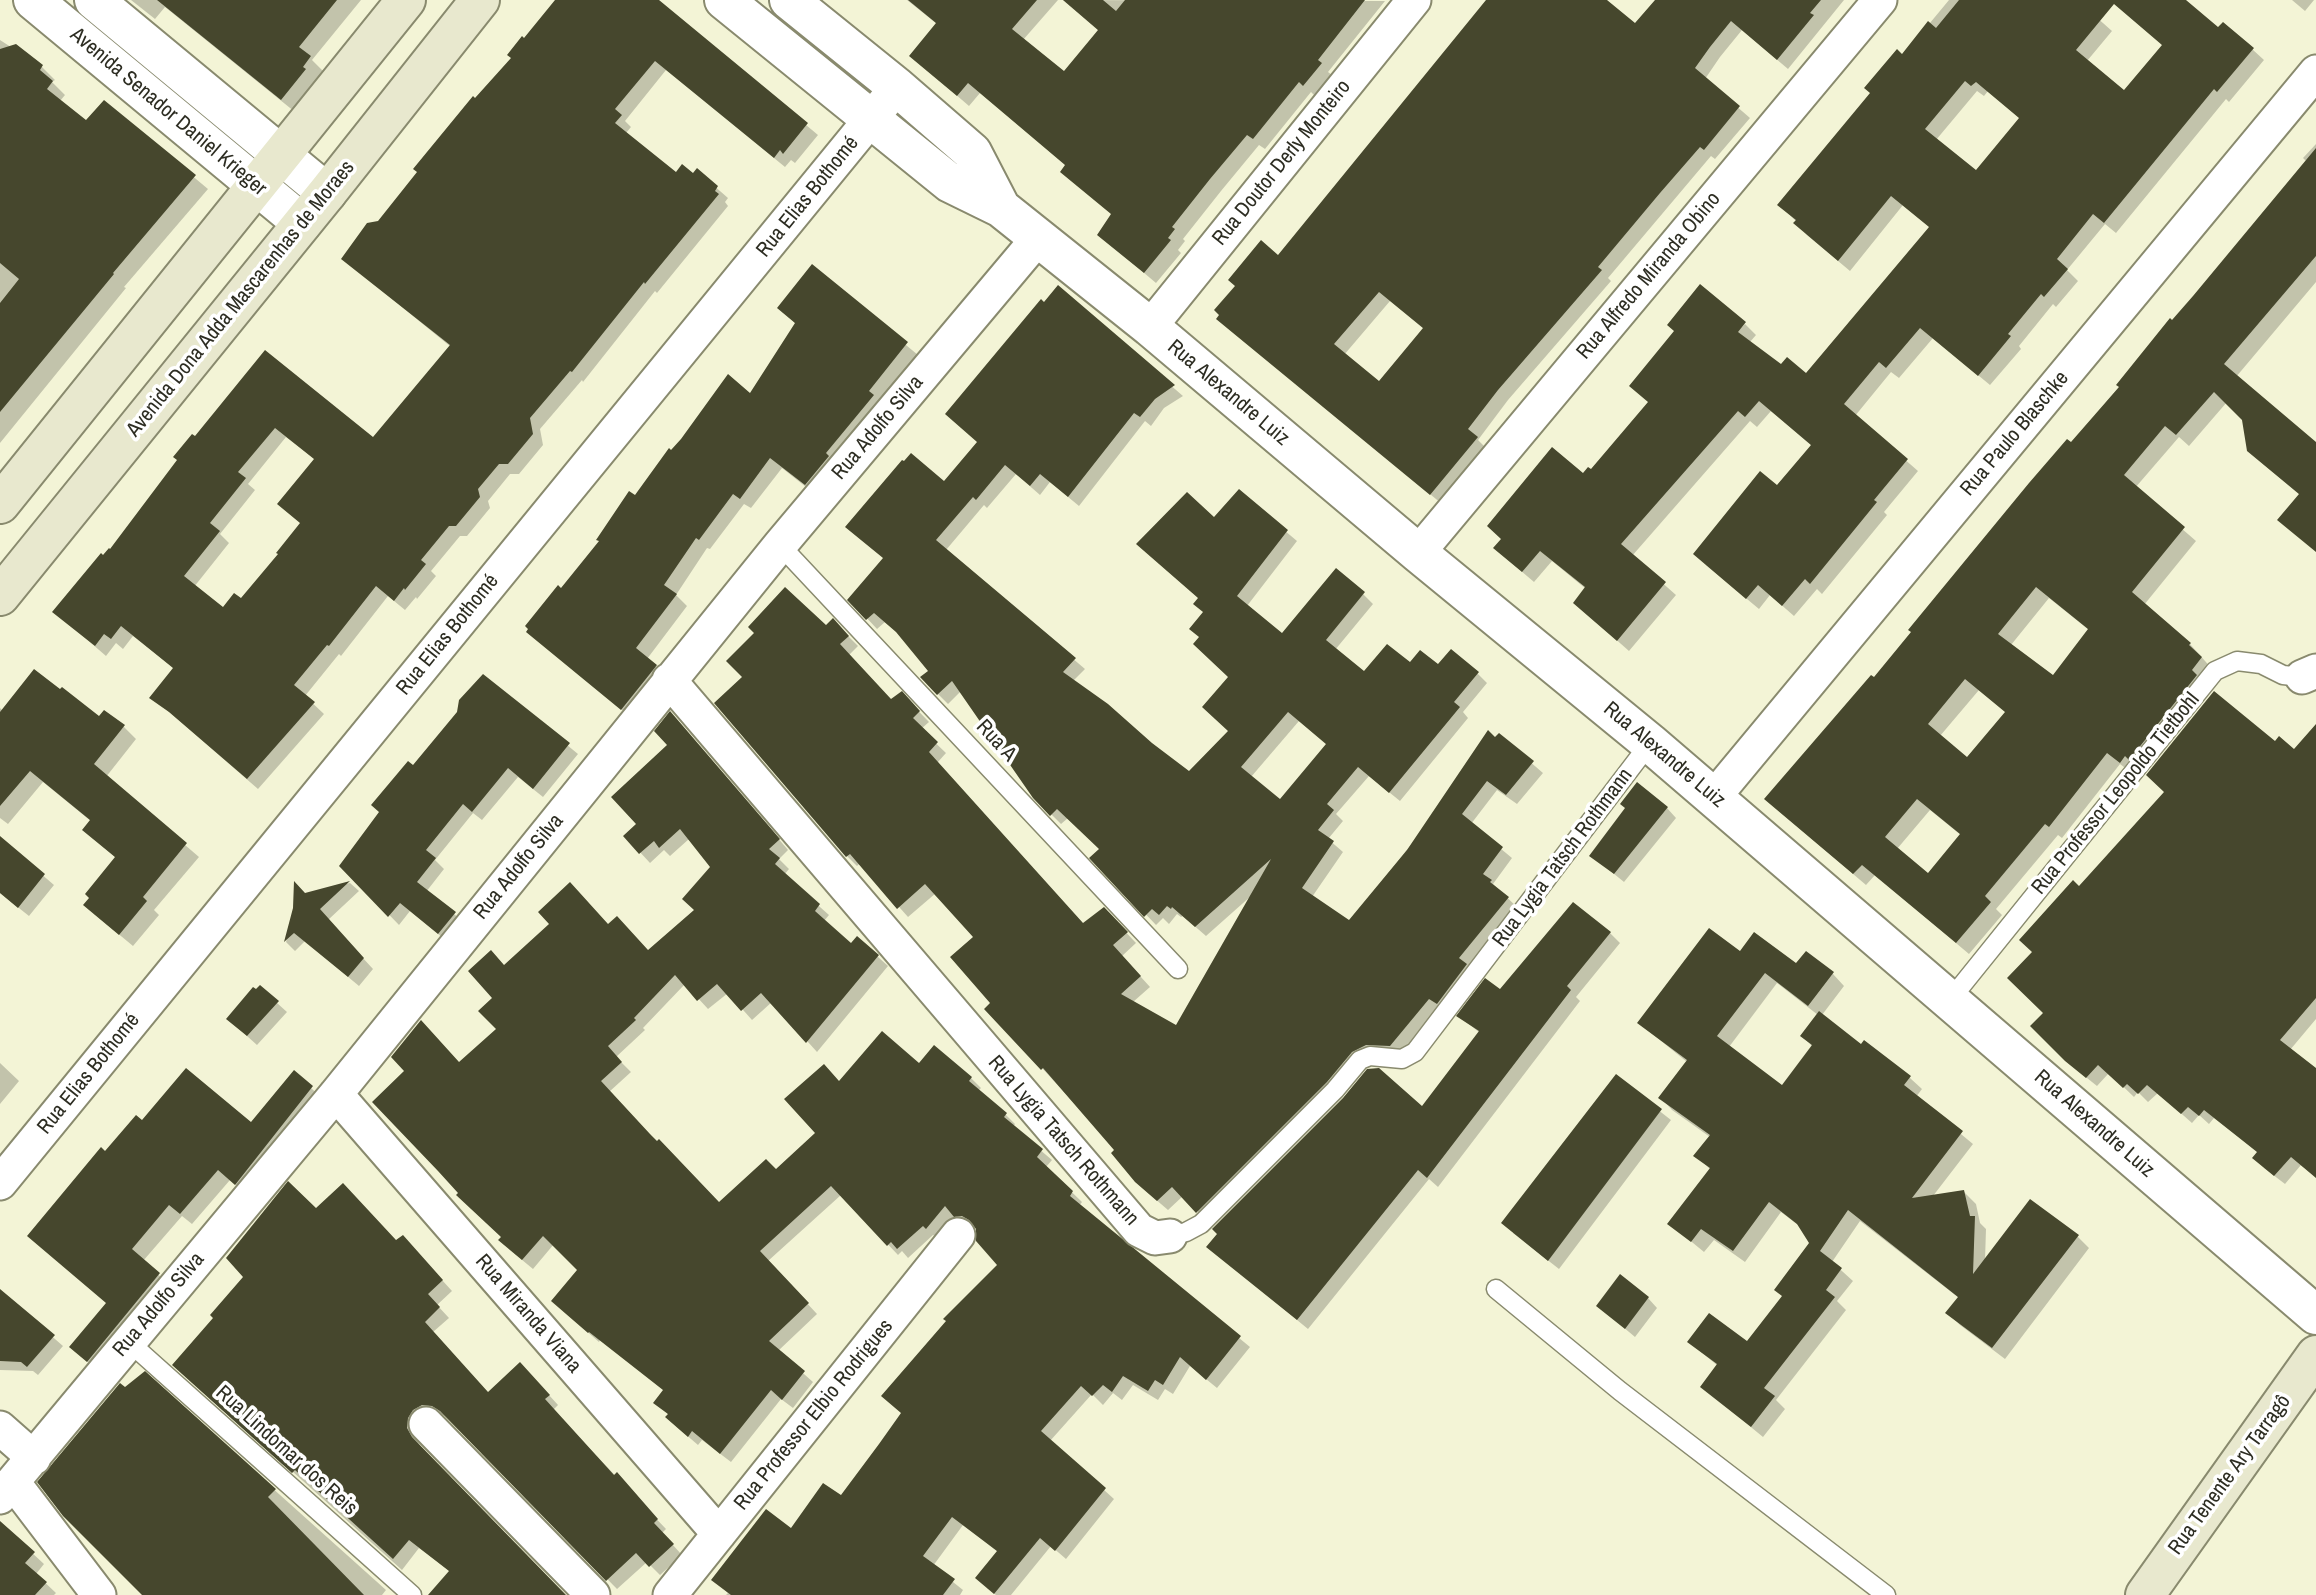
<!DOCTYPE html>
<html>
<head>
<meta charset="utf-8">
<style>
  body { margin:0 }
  canvas { display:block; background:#f3f4d6 }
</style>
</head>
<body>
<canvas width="2316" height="1595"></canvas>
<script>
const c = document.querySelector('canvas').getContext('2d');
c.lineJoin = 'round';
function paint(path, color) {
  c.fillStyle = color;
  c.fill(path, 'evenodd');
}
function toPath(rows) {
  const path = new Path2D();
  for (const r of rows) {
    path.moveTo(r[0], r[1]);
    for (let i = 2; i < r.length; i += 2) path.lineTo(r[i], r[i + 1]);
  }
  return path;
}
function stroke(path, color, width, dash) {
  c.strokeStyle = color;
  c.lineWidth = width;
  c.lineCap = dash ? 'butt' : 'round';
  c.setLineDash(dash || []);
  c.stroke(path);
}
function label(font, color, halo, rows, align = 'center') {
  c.font = font + ' "Archivo Narrow",sans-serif';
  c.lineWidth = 7;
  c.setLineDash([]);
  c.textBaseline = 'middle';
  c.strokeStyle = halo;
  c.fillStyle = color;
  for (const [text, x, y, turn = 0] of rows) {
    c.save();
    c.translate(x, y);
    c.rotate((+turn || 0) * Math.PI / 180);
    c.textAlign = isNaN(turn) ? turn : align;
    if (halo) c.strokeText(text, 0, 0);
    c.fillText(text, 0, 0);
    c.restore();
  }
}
const shadow = toPath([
  [131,0,361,0,312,60,323,71,315,81,318,83,295,112,165,7,155,19],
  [557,0,657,0,818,135,795,163,791,160,785,167,666,70,625,121,631,127,626,133,676,174,693,175,697,171,728,198,725,202,728,206,657,293,655,291,583,382,582,380,540,429,543,445,519,474,510,474,488,501,490,508,467,536,460,536,431,571,436,576,417,599,416,597,405,610,388,596,341,656,339,654,305,696,324,714,258,789,152,697,175,669,133,636,123,649,116,643,106,656,55,612,111,551,195,439,265,353,373,439,451,347,343,259,379,223,475,101,513,58],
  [286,437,316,460,301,524,280,554,242,601,223,609,194,587,229,543,220,534,255,490,248,484],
  [907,0,1058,0,1023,40,1064,74,1099,31,1063,0,1385,1,1328,72,1332,75,1315,96,1311,92,1265,149,1259,145,1221,191,1183,239,1185,241,1178,250,1181,253,1156,283,1099,235,1113,215,1062,172,1067,166,980,93,969,106,911,56,937,24],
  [1489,0,1588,0,1635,25,1656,0,1844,0,1788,69,1742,30,1720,57,1705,79,1750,118,1715,159,1711,156,1608,278,1611,281,1508,400,1478,440,1487,449,1442,504,1218,319,1278,258],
  [1390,301,1424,329,1379,384,1344,355],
  [1949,0,2077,0,2112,31,2087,61,2124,92,2163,46,2120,0,2183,0,2218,30,2252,49,2264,60,2229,102,2226,99,2116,233,2105,224,2067,270,2078,281,2056,307,2053,304,2019,346,2021,349,1990,385,1933,338,1899,378,1891,372,1855,416,1918,471,1884,512,1887,515,1822,594,1817,589,1794,616,1770,595,1759,609,1706,565,1812,446,1771,411,1757,427,1750,421,1632,556,1676,595,1629,651,1587,614,1586,589,1552,561,1534,582,1507,559,1583,475,1591,472,1745,324,1756,335,1750,342,1782,367,1806,376,1931,228,1903,205,1850,271,1807,235,1797,222,1779,205],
  [1977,91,1984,96,1988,91,2021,119,1976,173,1936,140],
  [2292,0,2314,0,2305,11],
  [0,40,42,67,55,80,52,82,65,95,60,101,87,123,105,103,208,189,124,287,126,288,0,443],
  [2316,144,2316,282,2236,377,2316,444,2316,552,2300,495,2262,463,2244,420,2227,402,2189,446,2179,437,2135,488,2196,541,2144,605,2190,644,2213,670,2133,774,2120,764,2062,838,2058,835,1996,909,2002,915,1969,954,1875,875,1866,885,1779,811,1874,680,2307,162,2303,158],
  [2049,598,2089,630,2053,677,2011,645],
  [1979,690,2007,713,1968,759,1940,736],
  [1930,810,1962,836,1929,876,1897,849],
  [812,267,918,355,879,403,816,495,782,468,751,508,744,504,710,549,707,548,676,595,687,606,647,659,667,677,633,719,528,632,671,452,751,395,796,324,779,308],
  [1058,288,1183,396,1164,408,1151,426,1145,421,1079,506,1050,482,1040,495,1016,474,987,508,984,505,946,550,1085,669,1073,681,1190,774,1230,732,1230,677,1200,638,1205,613,1200,599,1214,520,1239,492,1297,541,1247,606,1283,635,1363,594,1373,604,1335,650,1365,674,1410,665,1477,673,1487,683,1463,712,1468,718,1400,801,1369,776,1336,814,1343,821,1328,839,1343,852,1312,897,1349,922,1499,735,1543,773,1517,804,1497,790,1471,824,1512,858,1493,884,1518,908,1400,1056,1377,1055,1207,1221,1183,1196,1168,1210,1147,1192,1117,1150,1042,1068,993,1003,975,937,936,893,908,917,860,863,857,866,847,856,826,628,842,630,858,646,849,655,891,701,901,693,929,722,921,729,946,753,937,763,1084,925,1104,909,1136,943,1122,956,1150,987,1133,1002,1176,1027,1251,896,1206,936,1183,916,1181,917,1177,914,1169,924,1163,918,1156,925,1092,858,1101,850,1068,818,1061,824,1034,797,961,691,948,704,922,678,931,671,902,636,885,622,877,629,850,600,979,443,1044,304],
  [1299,721,1327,745,1280,802,1251,777],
  [483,676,578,754,543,797,518,777,482,820,473,813,435,860,444,869,426,892,464,922,449,943,410,911,399,925,341,865,414,768,459,713],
  [0,708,3,711,99,719,124,727,136,739,106,777,199,857,154,910,159,915,133,946,98,917,116,858,84,830,92,822,43,782,8,824,0,818],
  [680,723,788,850,779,859,789,869,784,875,829,915,824,921,851,945,857,938,888,966,817,1052,772,1002,752,1020,728,993,708,1009,685,984,643,1028,645,1030,616,1057,631,1072,609,1092,654,1140,719,1204,776,1171,817,1133,839,1083,920,1066,935,1048,971,1078,981,1088,978,1091,1006,1115,1015,1124,1013,1127,1052,1160,1046,1167,1082,1202,1079,1206,1250,1347,1217,1388,1190,1366,1173,1394,1165,1389,1158,1400,1133,1385,1122,1400,1113,1393,1103,1405,1092,1394,1050,1441,1114,1499,1066,1559,1051,1546,1011,1595,996,1595,987,1588,998,1552,963,1525,933,1566,963,1590,960,1595,726,1595,728,1593,713,1580,842,1498,902,1414,1000,1265,978,1228,966,1226,955,1215,936,1237,933,1235,908,1258,902,1251,898,1255,841,1195,768,1261,817,1314,778,1351,813,1382,793,1408,781,1399,731,1462,702,1440,698,1445,677,1427,669,1415,655,1402,665,1391,600,1340,599,1342,563,1311,580,1270,554,1244,533,1269,510,1250,503,1237,460,1064,499,1029,494,998,504,967,609,926,648,952,696,911,712,867,689,839,670,856,664,850,650,863,625,836,639,824],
  [2276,743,2316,758,2316,1019,2290,1050,2316,1071,2316,1177,2301,1165,2285,1184,2264,1168,2259,1153,2214,1118,2209,1124,2199,1115,2192,1123,2158,1093,2148,1102,2138,1092,2134,1097,2109,1073,2097,1086,2077,1070,2045,1013,2034,952,2080,888],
  [1627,808,1667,808,1676,818,1624,882,1592,856],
  [18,854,54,885,29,916,0,893,0,875],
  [350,883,359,891,328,920,373,969,359,986,305,941,295,951,286,942,295,908,305,894],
  [1610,933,1620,943,1576,997,1580,1001,1438,1187,1429,1179,1308,1329,1208,1247,1422,1108,1480,1033,1459,1016],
  [1740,953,1833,974,1844,986,1822,1015,1862,1046,1865,1042,1910,1078,1922,1089,1916,1097,1973,1144,1933,1196,1964,1192,1976,1204,1980,1223,1986,1229,1985,1261,2077,1236,2089,1248,2005,1359,1960,1325,1948,1313,1959,1298,1860,1221,1832,1262,1853,1281,1837,1301,1846,1310,1776,1400,1785,1409,1763,1437,1702,1387,1718,1366,1689,1342,1748,1344,1783,1297,1811,1244,1802,1228,1781,1212,1745,1262,1714,1240,1704,1252,1670,1224,1711,1170,1696,1156,1710,1137,1672,1110,1661,1098,1687,1062,1639,1023],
  [1777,983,1818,1015,1802,1036,1813,1047,1782,1087,1729,1047],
  [277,1003,287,1012,257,1045,228,1019],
  [0,1063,19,1081,0,1104],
  [1616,1077,1671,1120,1559,1269,1513,1233],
  [311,1088,323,1099,248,1195,230,1180,192,1224,182,1216,143,1261,171,1286,100,1372,83,1358,107,1304,106,1153,142,1123,251,1125],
  [316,1210,396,1242,412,1247,452,1291,437,1305,449,1318,433,1332,488,1394,530,1374,558,1405,553,1410,666,1529,662,1533,682,1555,660,1575,647,1562,617,1589,451,1420,443,1415,432,1414,417,1428,416,1439,422,1449,564,1595,430,1595,451,1572,419,1548,402,1570,184,1374],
  [0,1291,63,1346,38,1375,33,1371,0,1370],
  [1648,1298,1657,1308,1635,1337,1598,1306],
  [144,1373,376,1581,386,1590,382,1595,145,1595,125,1389],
  [0,1523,44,1564,36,1574,56,1593,54,1595,0,1595]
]);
const building = toPath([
  [157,0,337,0,299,47,311,56,303,67,306,69,281,100],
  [555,0,659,0,808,123,783,154,780,150,774,158,655,61,615,109,622,115,615,123,676,172,682,164,693,173,697,168,718,186,715,191,719,194,645,284,644,282,572,372,570,371,530,418,533,434,508,464,499,464,478,489,480,497,456,526,449,526,421,560,426,564,405,590,404,588,394,601,376,586,329,646,327,645,294,685,315,702,247,779,169,712,149,698,173,668,121,626,111,639,104,634,95,646,52,612,101,553,103,555,109,548,110,549,177,460,173,457,192,434,195,436,265,350,373,437,450,345,341,259,367,223,378,221,417,172,413,169,473,96,475,98,511,58,507,55,522,36,524,38],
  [275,428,314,459,277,504,300,523,276,553,278,554,241,598,234,593,223,607,184,576,220,531,210,523,246,478,238,472],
  [908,0,1037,0,1012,29,1064,71,1098,30,1063,0,1103,0,1116,11,1125,0,1365,0,1318,60,1322,63,1303,86,1299,82,1253,139,1247,135,1210,179,1172,227,1175,229,1168,238,1171,240,1144,273,1097,235,1111,214,1060,172,1065,165,968,83,957,96,909,56,936,23],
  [1486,0,1607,0,1635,23,1655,0,1821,0,1810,13,1814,15,1777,60,1731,21,1710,47,1695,68,1740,106,1704,150,1700,147,1660,193,1598,267,1602,270,1498,390,1468,429,1478,437,1430,495,1216,319,1219,315,1214,310,1235,286,1228,280,1261,240,1278,255],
  [1379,292,1423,328,1379,381,1334,344],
  [1959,0,2186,0,2218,27,2223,22,2254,48,2217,92,2214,89,2104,223,2093,214,2057,259,2068,269,2044,297,2041,294,2008,334,2011,336,1978,376,1920,328,1886,368,1879,362,1844,404,1908,459,1874,500,1877,502,1810,584,1805,579,1782,606,1758,585,1746,599,1693,554,1760,471,1777,485,1811,445,1759,401,1745,417,1738,411,1621,544,1666,582,1617,641,1573,603,1585,587,1540,551,1522,572,1493,548,1501,539,1487,526,1552,447,1583,473,1588,467,1591,469,1648,402,1629,386,1674,331,1667,325,1700,284,1746,322,1738,332,1781,364,1787,357,1806,373,1929,227,1891,196,1838,261,1793,223,1796,220,1777,205,1870,93,1864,88,1897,49,1902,54,1928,21,1936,28],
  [2114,4,2162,45,2124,90,2076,50],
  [1965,81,1971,86,1976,82,2019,118,1976,170,1925,129],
  [16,44,43,65,40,70,53,81,47,89,86,120,104,100,196,175,113,273,114,274,0,412,0,303,19,279,0,263,0,49],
  [2316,148,2316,256,2224,364,2316,442,2316,552,2277,520,2299,494,2247,451,2242,420,2214,392,2176,435,2165,426,2124,475,2185,527,2132,592,2191,643,2189,645,2202,657,2192,670,2197,675,2129,760,2125,756,2120,763,2107,753,2049,827,2045,824,1985,896,1991,902,1956,943,1862,865,1853,874,1764,799,1871,675,1874,677,1911,632,1908,630,2029,483,2067,439,2071,442,2119,387,2116,385,2170,318,2172,320,2193,296],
  [2036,587,2088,629,2053,675,1998,634],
  [1965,679,2005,712,1967,757,1928,724],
  [1917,799,1960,834,1928,873,1885,837],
  [812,264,908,342,869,391,874,395,826,453,829,456,805,485,770,458,740,499,733,494,699,540,696,538,664,585,677,594,636,648,657,665,621,710,526,632,528,629,525,626,558,585,561,588,599,541,596,540,629,491,635,495,669,448,671,450,681,439,728,374,750,393,795,323,777,308],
  [1058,285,1175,385,1155,399,1140,417,1134,413,1068,497,1040,474,1030,486,1005,465,976,500,973,497,936,540,1076,658,1063,672,1108,704,1152,743,1189,771,1228,731,1202,707,1228,677,1193,644,1199,637,1189,629,1203,612,1193,604,1198,598,1136,544,1187,492,1214,517,1239,489,1288,530,1237,596,1282,633,1336,568,1365,592,1326,640,1364,671,1387,644,1410,662,1420,650,1438,664,1451,649,1479,672,1454,702,1460,707,1389,793,1358,767,1327,804,1334,810,1318,830,1334,841,1302,888,1349,920,1407,850,1488,730,1495,737,1499,733,1534,761,1506,795,1487,781,1462,814,1503,847,1483,874,1492,880,1490,882,1509,897,1459,958,1467,964,1437,1004,1429,999,1390,1046,1366,1045,1352,1052,1327,1082,1196,1213,1172,1187,1157,1201,1135,1182,1111,1153,1114,1150,1043,1068,1041,1070,984,1009,990,1003,950,957,973,937,925,884,897,909,850,854,846,857,714,703,742,677,726,661,754,633,748,627,785,587,826,625,833,618,849,636,840,644,891,699,902,691,920,711,913,718,938,742,929,752,1083,923,1104,907,1128,932,1113,945,1141,976,1121,994,1176,1025,1271,859,1195,927,1172,907,1171,909,1167,906,1159,915,1152,909,1144,917,1089,858,1099,849,1057,809,1050,816,1033,798,952,681,937,695,920,677,928,671,896,632,874,613,866,620,847,600,883,558,845,527,902,460,904,461,911,453,944,481,977,442,945,414,1041,299,1044,302],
  [1288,712,1326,744,1280,799,1241,767],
  [34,669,60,689,62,687,99,716,104,710,125,725,94,764,187,843,143,897,147,901,119,935,83,905,89,898,85,894,115,857,82,830,90,820,30,771,0,806,0,712],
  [483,674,570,743,533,789,508,768,472,812,463,804,426,850,436,858,417,882,456,912,438,934,400,903,388,917,339,866,379,812,371,805,408,761,413,765,457,712,459,700],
  [2214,691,2275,741,2279,736,2294,749,2316,724,2316,998,2280,1040,2316,1068,2316,1178,2291,1157,2274,1176,2252,1158,2257,1152,2204,1110,2199,1116,2188,1107,2181,1114,2147,1085,2138,1094,2127,1084,2123,1088,2098,1065,2086,1078,2065,1061,2030,1026,2043,1013,2007,978,2032,952,2019,940,2073,880,2079,886,2164,792,2146,775],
  [670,711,780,839,769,849,780,858,775,864,820,904,815,911,851,943,857,936,879,955,806,1043,761,993,741,1011,717,984,697,1001,675,975,634,1018,636,1020,608,1046,622,1062,601,1081,650,1134,657,1141,659,1139,719,1202,766,1159,776,1169,815,1133,784,1099,824,1064,839,1081,882,1031,919,1063,934,1045,972,1077,969,1081,1007,1113,1004,1117,1043,1149,1037,1157,1073,1191,1070,1196,1241,1336,1206,1380,1180,1357,1163,1385,1155,1380,1148,1391,1123,1376,1112,1392,1103,1385,1092,1396,1081,1386,1041,1431,1106,1488,1055,1551,1040,1538,994,1594,975,1578,997,1551,952,1517,923,1556,955,1579,943,1595,731,1595,711,1580,766,1509,791,1528,823,1483,841,1495,879,1444,901,1413,881,1396,946,1321,943,1319,997,1265,976,1241,976,1229,969,1220,962,1216,954,1217,945,1206,926,1229,923,1226,897,1249,891,1242,887,1246,831,1186,760,1251,809,1303,769,1341,805,1371,782,1400,771,1390,720,1454,692,1431,688,1437,665,1417,668,1414,653,1403,663,1390,589,1332,588,1333,551,1301,577,1270,543,1236,522,1260,498,1240,501,1237,456,1195,458,1193,438,1171,372,1102,404,1071,391,1057,421,1020,459,1062,496,1029,478,1011,492,998,468,971,491,950,504,965,549,924,538,912,570,882,608,924,617,916,648,950,694,910,682,899,710,867,680,829,659,848,654,841,639,854,623,836,636,824,611,797,667,745,654,731],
  [1637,782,1668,807,1614,874,1589,856,1625,808,1620,804],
  [0,836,45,874,18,908,0,893],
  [294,881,305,893,350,881,320,909,364,958,348,977,294,933,284,942,293,908],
  [1573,902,1611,932,1567,986,1571,990,1427,1178,1418,1170,1297,1320,1206,1247,1217,1234,1212,1229,1343,1098,1367,1069,1379,1068,1422,1106,1479,1031,1456,1016,1485,978,1500,989],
  [1709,928,1740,951,1754,932,1796,963,1806,951,1834,972,1808,1006,1765,973,1717,1036,1782,1085,1812,1045,1800,1036,1819,1011,1861,1044,1864,1040,1911,1076,1904,1085,1963,1131,1912,1198,1964,1190,1970,1216,1975,1216,1973,1274,2030,1199,2079,1235,1992,1348,1945,1313,1958,1297,1848,1210,1820,1251,1842,1268,1826,1290,1835,1297,1764,1388,1775,1396,1751,1427,1700,1387,1717,1364,1687,1342,1709,1313,1747,1341,1782,1296,1774,1290,1809,1243,1797,1224,1769,1202,1733,1251,1701,1229,1691,1242,1667,1224,1710,1168,1693,1156,1710,1135,1658,1098,1687,1060,1637,1023],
  [260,985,279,1001,247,1036,226,1019,253,987,256,989],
  [186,1068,251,1122,294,1070,313,1086,235,1185,218,1170,180,1214,169,1205,132,1249,160,1273,87,1362,69,1347,106,1303,27,1236,101,1147,105,1151,136,1115,142,1120],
  [1616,1074,1662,1109,1548,1261,1501,1223],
  [288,1181,316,1208,343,1183,396,1240,403,1235,443,1280,428,1294,440,1307,425,1322,488,1392,520,1362,550,1395,545,1399,614,1475,617,1472,658,1519,654,1523,674,1544,649,1567,636,1553,606,1581,440,1411,432,1406,422,1405,413,1410,408,1418,407,1428,412,1437,566,1595,428,1595,449,1571,409,1540,393,1559,295,1470,292,1473,172,1365,213,1318,210,1315,243,1277,226,1258],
  [1620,1274,1649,1297,1625,1329,1596,1306],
  [0,1289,55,1335,27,1367,21,1362,0,1361],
  [145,1371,276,1489,268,1497,364,1595,142,1595,63,1516,37,1482,120,1383,125,1387],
  [0,1521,35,1552,25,1563,47,1582,35,1595,0,1595]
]);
const service = toPath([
  [780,545,1178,969],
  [1950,1000,2215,671,2237,661,2261,664,2283,675,2302,677],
  [1170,1236,1186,1232,1201,1224,1335,1090,1360,1060,1370,1056,1402,1059,1415,1052,1650,743],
  [1496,1289,1620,1391,1886,1595],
  [129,1342,412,1595]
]);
const minor = toPath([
  [1150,327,1414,0],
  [1418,553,1880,0],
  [2302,677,2316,671],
  [669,680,1139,1230,1155,1238,1170,1236],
  [1714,797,2316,72],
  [336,1094,719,1534],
  [0,1183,897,87],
  [426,1424,593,1595],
  [0,1428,34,1458],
  [13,1482,99,1595],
  [0,1497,336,1094,780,545,1039,237],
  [670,1595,958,1235]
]);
const tertiary = toPath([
  [33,0,302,223],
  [94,0,327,193],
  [724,0,950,183,1001,208,1150,327,1418,553,1650,743,2316,1315],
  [789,0,897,87,972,152,1001,208]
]);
const secondary = toPath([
  [0,504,406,0],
  [0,596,327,193,480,0],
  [2145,1595,2316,1355]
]);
const streetNames = [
  ["Avenida Senador Daniel Krieger",168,112,40],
  ["Rua Doutor Derly Monteiro",1282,163,-51],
  ["Rua Elias Bothomé",808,197,-51],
  ["Rua Alfredo Miranda Obino",1649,276,-50],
  ["Avenida Dona Adda Mascarenhas de Moraes",241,299,-51],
  ["Rua Alexandre Luiz",1228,393,40],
  ["Rua Adolfo Silva",878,428,-50],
  ["Rua Paulo Blaschke",2015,434,-50],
  ["Rua Elias Bothomé",448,635,-51],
  ["Rua A",996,741,47],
  ["Rua Alexandre Luiz",1664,755,40],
  ["Rua Professor Leopoldo Tietbohl",2116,794,-51],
  ["Rua Lygia Tatsch Rothmann",1563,858,-53],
  ["Rua Adolfo Silva",519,867,-51],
  ["Rua Elias Bothomé",89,1074,-51],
  ["Rua Alexandre Luiz",2094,1124,41],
  ["Rua Lygia Tatsch Rothmann",1063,1141,49],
  ["Rua Adolfo Silva",159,1305,-50],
  ["Rua Miranda Viana",528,1314,49],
  ["Rua Professor Elbio Rodrigues",814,1415,-51],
  ["Rua Lindomar dos Reis",286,1451,42],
  ["Rua Tenente Ary Tarragô",2230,1475,-54]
];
paint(shadow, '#0003');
paint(building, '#46472d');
stroke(service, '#898a6e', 21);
stroke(minor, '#898a6e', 37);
stroke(tertiary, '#898a6e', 42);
stroke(secondary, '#898a6e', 42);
stroke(service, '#fff', 18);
stroke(minor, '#fff', 33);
stroke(tertiary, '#fff', 38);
stroke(secondary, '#e8e8ce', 38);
label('21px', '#2d2d22', '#fff', streetNames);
</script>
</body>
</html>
